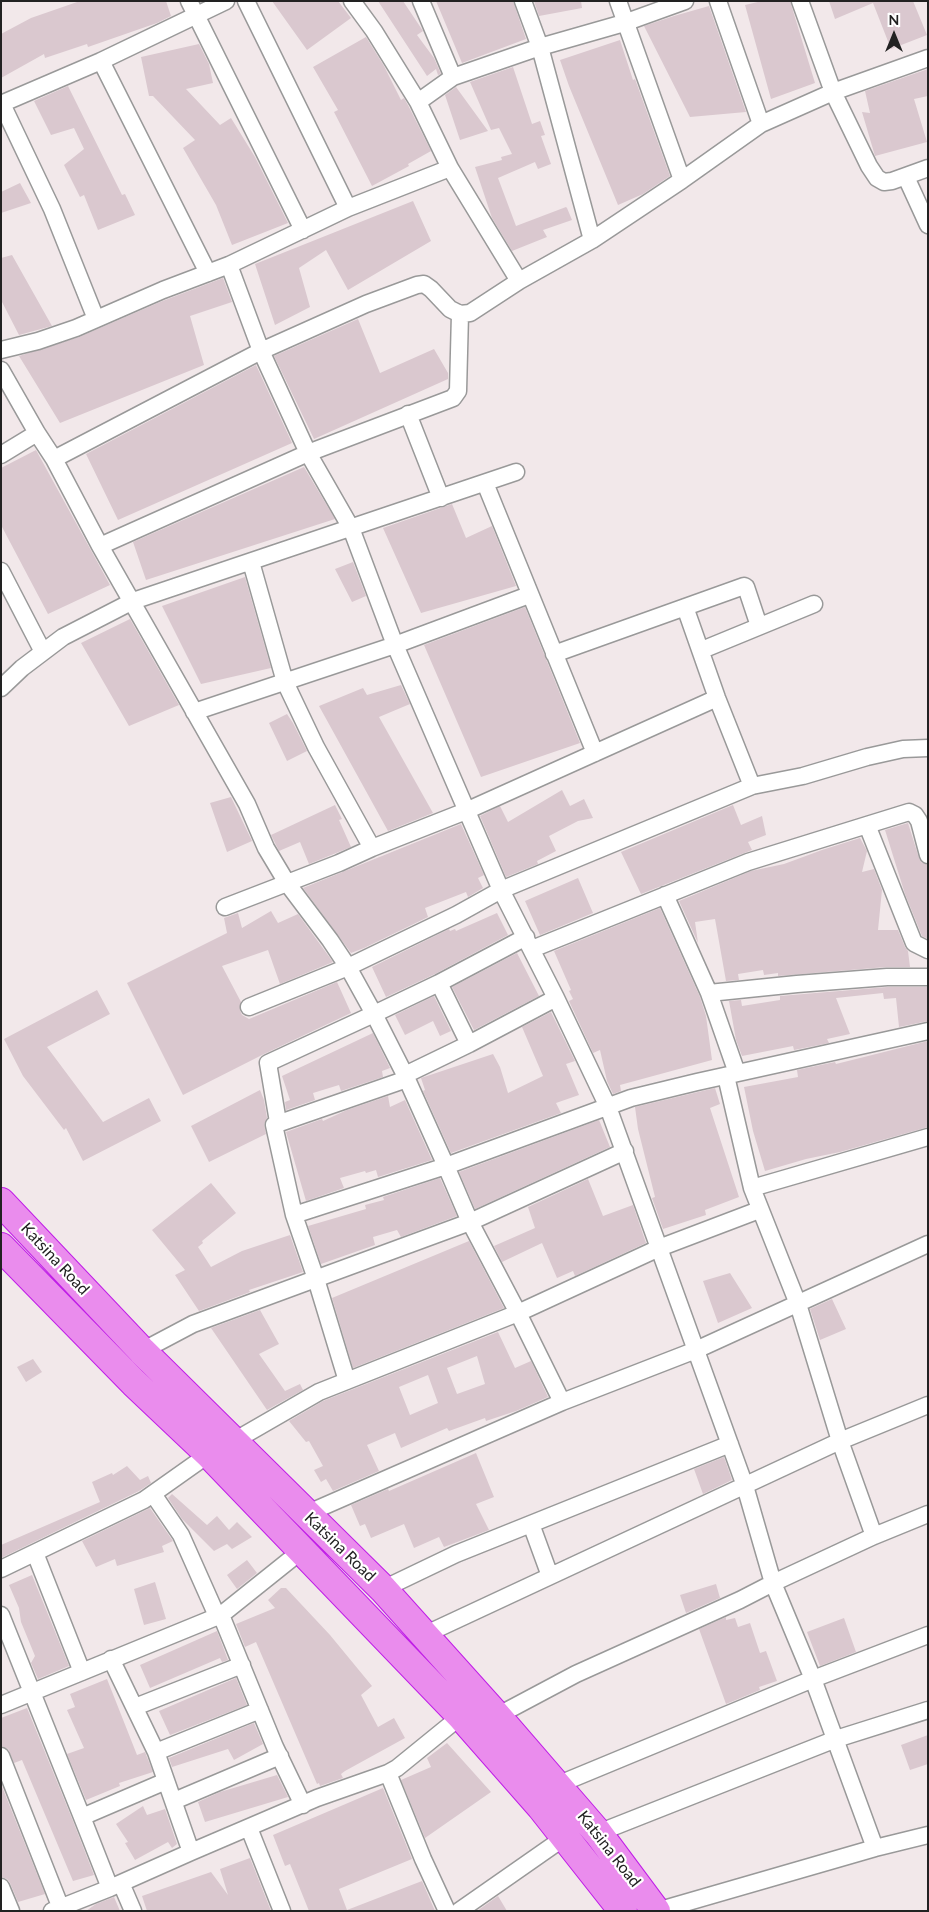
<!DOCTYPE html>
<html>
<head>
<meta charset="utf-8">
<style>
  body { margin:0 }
  #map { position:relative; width:929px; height:1912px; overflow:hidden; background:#f2e8ea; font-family:Lato,sans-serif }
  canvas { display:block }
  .frame { position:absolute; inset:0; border:2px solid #222; pointer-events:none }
  .north { position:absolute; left:869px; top:10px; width:50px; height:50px; -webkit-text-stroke:4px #fff; paint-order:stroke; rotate:0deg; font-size:14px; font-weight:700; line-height:20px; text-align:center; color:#222 }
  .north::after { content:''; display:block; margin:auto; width:18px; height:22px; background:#222; clip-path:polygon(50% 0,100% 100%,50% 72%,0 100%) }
</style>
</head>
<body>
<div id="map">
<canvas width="929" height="1912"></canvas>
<div class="frame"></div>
<div class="north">N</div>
</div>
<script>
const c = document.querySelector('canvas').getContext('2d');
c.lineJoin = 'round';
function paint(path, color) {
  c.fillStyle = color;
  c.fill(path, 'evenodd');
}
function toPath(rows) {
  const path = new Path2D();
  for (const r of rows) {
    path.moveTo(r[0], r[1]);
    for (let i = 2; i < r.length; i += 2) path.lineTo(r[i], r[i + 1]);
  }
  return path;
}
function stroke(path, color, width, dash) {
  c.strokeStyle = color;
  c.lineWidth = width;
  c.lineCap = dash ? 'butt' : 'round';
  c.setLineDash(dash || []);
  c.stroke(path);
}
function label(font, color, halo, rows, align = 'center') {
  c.font = font + ' Lato,sans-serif';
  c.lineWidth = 4.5;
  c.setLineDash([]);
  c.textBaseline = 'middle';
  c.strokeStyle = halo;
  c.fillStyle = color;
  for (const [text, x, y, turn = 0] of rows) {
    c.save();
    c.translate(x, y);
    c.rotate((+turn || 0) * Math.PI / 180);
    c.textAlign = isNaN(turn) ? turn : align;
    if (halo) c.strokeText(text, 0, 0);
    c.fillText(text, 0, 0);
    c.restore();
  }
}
const building = toPath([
  [80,1,166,1,171,16,157,23,88,47,87,44,45,58,44,54,1,78,1,34,31,18],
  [272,1,338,1,351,18,307,50],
  [378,1,403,1,423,31,417,35,434,58,441,74,438,75,436,69,427,76],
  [436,1,513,1,526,39,462,63],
  [534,1,581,1,582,8,539,16],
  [762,1,790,1,815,83,771,99,745,5],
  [829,1,913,1,927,35,891,49,873,3,835,19],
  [709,6,746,112,690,117,644,26,674,16],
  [366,37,384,66,401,100,404,98,409,107,431,151,408,164,409,166,372,186,334,112,338,110,313,67],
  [620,40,633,80,635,79,670,176,643,194,618,205,569,86,560,60],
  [199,44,209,64,213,83,186,89,220,125,231,118,255,157,288,223,232,245,216,205,183,148,195,140,153,96,149,96,141,57],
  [513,67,532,124,540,121,545,135,541,136,551,164,538,169,535,162,498,178,516,226,566,207,567,208,572,220,543,230,547,237,512,251,492,218,475,167,502,160,501,157,512,154,499,128,491,130,470,82],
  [928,69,928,96,914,99,927,142,875,156,862,112,870,113,865,91],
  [68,86,122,195,125,194,135,215,98,230,84,195,80,197,64,165,84,149,74,128,51,135,34,101],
  [456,87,488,131,460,140,445,95],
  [20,183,31,203,1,213,1,192],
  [413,201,431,241,348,290,326,250,299,268,310,307,275,325,255,264],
  [12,255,52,326,19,335,1,300,1,258],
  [223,278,232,302,190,316,204,365,60,423,19,356,79,337,160,302],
  [358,319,380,373,434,349,448,373,448,379,314,439,274,356],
  [256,365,292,443,118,520,86,454],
  [36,450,110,585,48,614,1,525,1,468],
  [304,467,335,519,146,580,133,542],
  [452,504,466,538,492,526,516,586,421,613,383,528],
  [353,562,366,596,352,602,335,569],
  [245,577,271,668,201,684,162,606],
  [525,607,580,743,481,777,424,645],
  [130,619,179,705,129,726,81,643],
  [401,685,410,704,379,717,433,813,388,831,319,706,363,688,367,695],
  [287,714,293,723,307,751,287,761,269,723],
  [562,790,570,806,584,799,593,818,578,821,549,836,556,851,537,861,538,864,506,877,480,816,500,806,508,822],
  [231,797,252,841,227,852,210,803],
  [335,805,342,819,339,820,351,847,309,864,300,842,279,851,271,835],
  [733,805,741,825,762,816,766,835,748,842,752,850,641,894,621,852],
  [908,823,919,858,921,862,928,865,928,939,922,936,905,894,885,830],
  [461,824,484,875,478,878,483,888,468,897,466,892,425,908,428,917,364,948,351,953,303,888],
  [860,838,867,851,862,872,874,869,882,890,878,930,898,930,905,947,908,951,910,967,886,967,778,976,778,973,764,975,763,970,738,974,739,980,726,981,715,919,695,922,698,943,679,901,751,871,784,864,822,850],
  [578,878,593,913,540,935,525,901],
  [660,908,700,997,706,1016,712,1060,620,1085,621,1091,613,1094,607,1081,600,1050,593,1053,569,1001,573,999,569,991,571,990,554,951],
  [271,911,278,923,298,914,333,962,280,984,268,950,222,966,241,1002,240,1010,242,1015,249,1019,337,982,351,1013,264,1054,183,1095,127,983,227,933,224,918,238,913,242,928],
  [497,913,508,935,435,974,386,997,372,967,449,929,450,931,455,929,456,931],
  [517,953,539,996,474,1030,452,987],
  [887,987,928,987,928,1021,899,1027,896,998,884,999,883,993,836,998,850,1034,827,1039,829,1043,794,1050,793,1046,742,1056,736,1040,729,1001,741,1000,742,1006,780,1000,780,996],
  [97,990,110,1014,47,1047,103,1122,149,1098,161,1121,83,1161,66,1128,64,1130,23,1076,4,1039],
  [434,996,451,1031,440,1036,433,1021,405,1035,395,1015],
  [551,1012,575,1061,566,1064,579,1095,556,1103,561,1113,451,1153,423,1091,425,1090,421,1078,493,1054,500,1067,508,1093,543,1076,522,1027],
  [373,1033,390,1068,382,1071,383,1077,341,1091,339,1085,313,1093,315,1100,286,1110,285,1102,290,1100,282,1076],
  [928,1041,928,1127,840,1152,806,1159,765,1171,753,1131,744,1087,798,1077,797,1070,835,1062,836,1064],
  [715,1088,720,1104,710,1108,739,1197,705,1210,706,1215,663,1229,652,1198,655,1197,638,1129,635,1107],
  [260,1090,264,1100,267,1118,264,1124,266,1134,209,1162,191,1126],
  [388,1096,390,1107,405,1100,432,1160,378,1177,376,1170,366,1173,365,1171,340,1178,344,1188,306,1201,286,1132,322,1119,323,1121,347,1110],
  [599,1120,610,1147,475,1209,459,1172],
  [440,1178,457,1216,401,1237,397,1230,373,1237,375,1245,321,1264,308,1226,366,1209,365,1205,384,1200,383,1197],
  [588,1179,603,1216,633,1205,646,1243,575,1276,573,1271,557,1278,542,1243,502,1262,494,1246,535,1228,528,1207],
  [211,1183,236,1213,202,1241,203,1243,198,1247,211,1267,242,1251,290,1235,303,1272,249,1290,250,1292,199,1311,175,1275,185,1270,152,1230],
  [469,1241,504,1308,353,1368,332,1298],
  [730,1273,752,1308,718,1323,703,1281],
  [832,1299,846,1329,820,1340,810,1309],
  [260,1310,279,1344,259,1354,285,1391,300,1384,303,1390,267,1410,211,1328],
  [498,1332,515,1368,531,1361,548,1397,516,1411,486,1421,485,1418,449,1431,447,1428,401,1448,395,1433,367,1445,379,1471,333,1491,326,1479,321,1482,314,1470,323,1466,309,1441,306,1442,289,1421,323,1401],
  [477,1356,485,1384,457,1394,447,1368],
  [428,1375,438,1403,410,1415,399,1387],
  [33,1359,42,1372,26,1382,17,1367],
  [476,1453,494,1497,476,1504,489,1530,444,1547,439,1537,414,1548,404,1524,371,1538,365,1524,360,1526,351,1505,388,1489,389,1491],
  [724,1457,732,1480,703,1494,694,1469],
  [127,1466,140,1480,148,1476,151,1483,139,1491,1,1558,1,1545,100,1502,92,1482,112,1473,113,1475],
  [172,1494,207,1525,217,1516,229,1530,237,1522,252,1537,232,1549,227,1544,214,1551,182,1519,168,1498],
  [150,1508,173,1541,162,1546,164,1552,117,1566,115,1559,96,1567,82,1541],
  [247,1560,257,1573,237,1589,227,1575],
  [32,1575,69,1666,38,1679,31,1663,35,1656,21,1622,19,1608,9,1585],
  [155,1582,166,1619,144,1625,134,1589],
  [716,1584,720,1598,686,1613,680,1595],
  [281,1588,286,1588,330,1635,372,1686,361,1695,378,1727,394,1718,405,1738,345,1771,341,1774,343,1778,320,1786,319,1783,317,1784,256,1642,245,1647,236,1624,275,1608,268,1600],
  [726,1617,726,1620,735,1618,738,1627,750,1623,760,1653,766,1651,777,1681,759,1687,760,1690,726,1704,699,1629],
  [844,1618,856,1652,820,1666,807,1632],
  [217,1631,228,1660,222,1662,220,1658,150,1688,140,1665],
  [236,1678,247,1705,170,1735,159,1711],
  [107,1679,137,1755,145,1752,153,1772,119,1783,120,1786,86,1800,67,1754,84,1748,67,1710,75,1707,70,1694],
  [27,1708,73,1821,94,1875,73,1881,22,1760,14,1763,8,1749,1,1746,1,1718],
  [254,1723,263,1744,234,1760,228,1749,172,1767,169,1758],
  [928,1735,928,1764,910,1770,901,1745],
  [447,1743,491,1792,425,1838,401,1780,431,1767,427,1758],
  [277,1775,288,1797,205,1822,198,1802,220,1792],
  [1,1784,45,1894,18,1902,10,1883,7,1879,1,1877],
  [383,1788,412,1859,339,1889,347,1910,422,1881,435,1911,309,1911,290,1864,285,1866,273,1835],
  [143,1806,147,1815,165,1809,177,1844,172,1848,168,1842,135,1860,125,1843,128,1842,116,1824],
  [250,1858,271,1911,147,1911,142,1896,211,1872,228,1895,220,1869],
  [498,1896,507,1911,477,1911],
  [114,1897,120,1911,86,1911,96,1904]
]);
const street = toPath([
  [189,1,303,230],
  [246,1,348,208],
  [352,1,374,31,418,102,450,168,519,281],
  [421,1,453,77],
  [523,1,540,47,592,240],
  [618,1,682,180],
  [718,1,761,124,833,92,928,58],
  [800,1,833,92,869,166,877,178,884,182,892,181,928,168],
  [101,61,208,273],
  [418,102,453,77,540,47,624,23,685,1],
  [1,104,101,61,226,1],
  [2,104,52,209,96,319],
  [906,177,928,225],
  [229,265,261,351,308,453,351,528,395,645,501,890,556,998,608,1107,745,1486,773,1583,813,1679,875,1848],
  [1,350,38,341,76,328,163,290,229,265,348,208,450,168],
  [1,370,37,433,54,459,100,546,247,804,266,848,287,883,330,940,348,967,456,915,501,890,752,786,803,776,867,757,903,749,928,748],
  [408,414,441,498],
  [1,455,37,433],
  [54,459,261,351,366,304,417,285,424,284,431,289,450,309,460,314,470,313,519,281,592,240,682,180,761,124],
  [485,483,595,753],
  [100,546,308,453,453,398,458,391,460,314],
  [251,562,285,682,316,747,372,848],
  [1,571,43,652],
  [685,607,717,698,752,786],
  [702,650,814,604],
  [554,654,744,586,746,587,759,626],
  [1,688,22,668,63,637,133,601,516,472],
  [194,712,395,645,529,595],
  [928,855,919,821,915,815,909,812,867,825,914,943,928,950],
  [665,895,709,993,737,1073],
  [225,907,339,863,372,848,466,811,717,698],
  [532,949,748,862,867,825],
  [439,983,469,1044],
  [709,993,797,984,887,977,928,977],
  [249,1007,348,967,374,1014,439,983,526,937],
  [405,1075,469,1044,556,998],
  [726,1076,752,1188,798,1304,840,1441,874,1536],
  [274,1125,407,1079],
  [752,1188,928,1137],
  [294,1215,274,1125,278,1122,268,1063,374,1014,405,1075,446,1166,294,1215,316,1279,347,1381],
  [142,1351,193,1324,470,1222,625,1151],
  [562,1402,696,1350,928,1244],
  [234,1441,319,1392,518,1313,470,1222,446,1166,631,1098,697,1082,928,1031],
  [153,1494,181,1535,217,1616],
  [306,1514,562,1402,518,1313,659,1248,759,1210],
  [531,1524,550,1576],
  [35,1553,82,1672],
  [1,1569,144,1500,209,1454],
  [383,1589,456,1554,730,1444],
  [1,1615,82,1817],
  [221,1615,275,1747,303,1805],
  [424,1635,840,1441,928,1405],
  [111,1659,156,1752,191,1852],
  [1,1705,221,1615,301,1551],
  [135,1707,242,1665],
  [497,1716,576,1674,740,1600,773,1583,874,1536,928,1514],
  [156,1752,260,1710],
  [1,1756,62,1911],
  [388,1773,423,1859,447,1911],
  [557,1785,813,1679,928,1635],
  [174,1801,280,1756],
  [249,1828,282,1911],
  [598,1833,836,1739,928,1710],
  [121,1883,133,1911],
  [1,1887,11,1911],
  [110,1888,82,1817,166,1781],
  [52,1911,110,1888,191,1852,317,1798,388,1773,397,1768,461,1716],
  [459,1911,565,1837],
  [657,1911,875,1848,928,1835]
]);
const highway = toPath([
  [1,1202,142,1351,383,1589,497,1716,598,1833,656,1911],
  [1,1247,134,1383,209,1454,461,1716,541,1807,623,1911]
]);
const streetNames = [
  ["Katsina Road",55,1259,47],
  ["Katsina Road",340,1547,44],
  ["Katsina Road",609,1849,52]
];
paint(building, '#dac8cf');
stroke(street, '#999', 19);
stroke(highway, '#c01ee7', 30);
stroke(street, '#fff', 16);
stroke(highway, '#ea8ced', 28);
label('16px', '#222', '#fff', streetNames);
</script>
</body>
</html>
